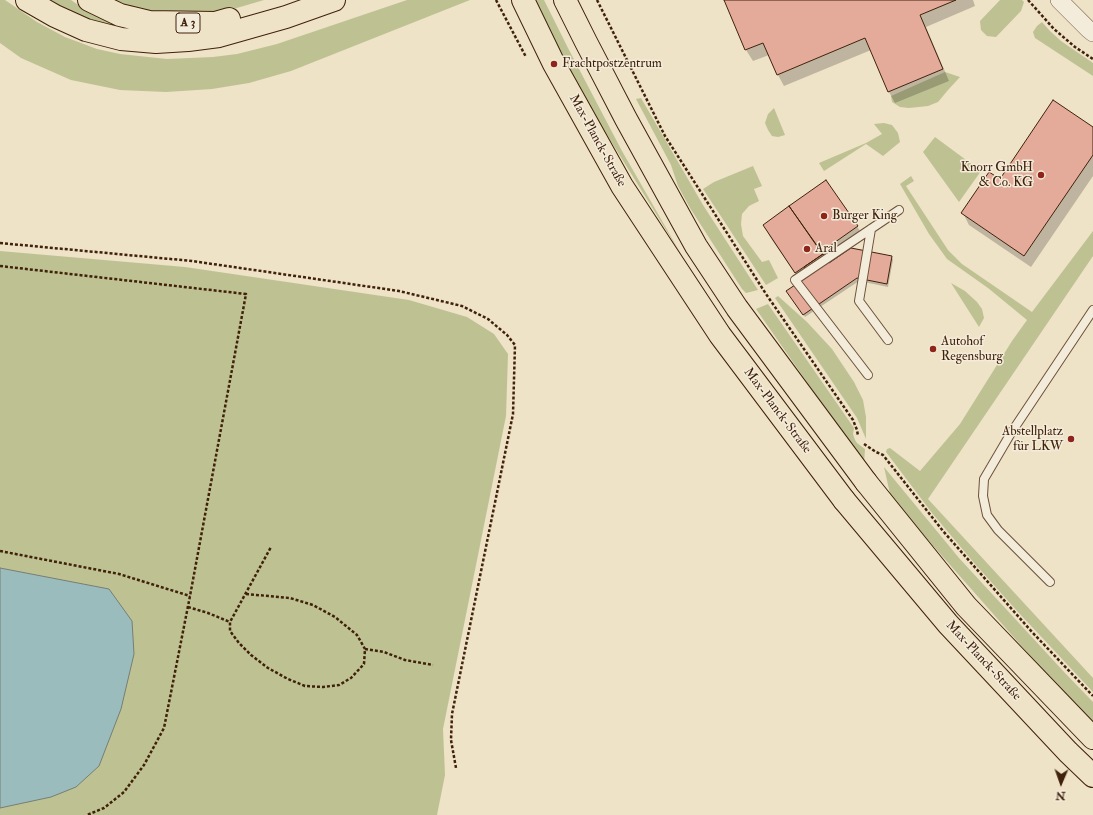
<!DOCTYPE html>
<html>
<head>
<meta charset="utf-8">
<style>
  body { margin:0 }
  #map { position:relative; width:1093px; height:815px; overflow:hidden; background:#eee2c7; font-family:"IM FELL Double Pica",serif }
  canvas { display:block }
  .north { position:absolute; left:1041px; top:763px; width:40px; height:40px; -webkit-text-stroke:3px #f4ecdb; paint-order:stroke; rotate:182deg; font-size:11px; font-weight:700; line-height:16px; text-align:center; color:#40210a }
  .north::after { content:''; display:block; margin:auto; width:14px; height:18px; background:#40210a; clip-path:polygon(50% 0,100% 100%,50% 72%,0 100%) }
</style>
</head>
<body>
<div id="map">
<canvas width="1093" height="815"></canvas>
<div class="north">N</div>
</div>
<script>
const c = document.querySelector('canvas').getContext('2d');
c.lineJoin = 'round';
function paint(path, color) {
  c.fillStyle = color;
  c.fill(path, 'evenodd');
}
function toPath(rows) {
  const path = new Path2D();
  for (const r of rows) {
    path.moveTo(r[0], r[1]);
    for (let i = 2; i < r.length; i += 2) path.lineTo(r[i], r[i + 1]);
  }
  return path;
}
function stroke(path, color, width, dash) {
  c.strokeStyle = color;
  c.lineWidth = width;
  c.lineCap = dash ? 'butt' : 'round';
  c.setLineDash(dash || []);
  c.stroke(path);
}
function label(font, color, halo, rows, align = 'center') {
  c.font = font + ' "IM FELL Double Pica",serif';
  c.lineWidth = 3;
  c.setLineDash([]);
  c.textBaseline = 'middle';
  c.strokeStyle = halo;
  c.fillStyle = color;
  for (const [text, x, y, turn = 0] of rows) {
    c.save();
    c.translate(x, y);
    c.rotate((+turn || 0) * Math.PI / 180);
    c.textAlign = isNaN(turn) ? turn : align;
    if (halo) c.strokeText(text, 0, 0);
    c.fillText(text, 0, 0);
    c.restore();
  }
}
const green = toPath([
  [0,0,5,0,37,22,65,37,97,49,120,54,167,59,213,57,237,54,277,44,407,0,470,0,291,71,249,83,212,89,166,92,120,90,71,80,21,58,0,43],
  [42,0,71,0,90,13,104,20,119,26,119,32],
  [106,0,264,0,230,10,210,15,163,16],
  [534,0,544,0,568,48,622,151,681,254,599,122,555,46],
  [1000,0,1022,0,1024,2,1021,11,996,37,987,36,981,30,980,21],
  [1042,22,1050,31,1061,41,1093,63,1093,76,1035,38,1033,32,1037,26],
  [945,72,960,77,948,90,938,102,928,106,909,108,900,107,892,102,891,96],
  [641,98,703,205,758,290,746,293,742,289,690,208,678,186,671,165,636,99],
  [774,108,785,135,778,137,772,136,768,130,765,123,768,114],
  [884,123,892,125,898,133,900,142,883,156,866,144,824,171,819,163,866,143,882,134,874,124],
  [935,137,981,171,959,202,923,152],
  [753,166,762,186,754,189,759,201,749,206,742,214,741,224,743,236,762,262,769,260,778,278,766,285,703,189,714,182],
  [911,176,914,181,906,186,948,250,962,264,1032,312,1093,231,1093,256,928,499,1093,678,1093,692,1018,612,975,564,932,513,886,452,887,449,890,448,920,471,960,424,1012,341,1027,320,988,288,947,259,929,234,900,184],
  [0,251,185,267,409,300,467,317,494,334,508,354,506,416,443,729,445,775,437,815,0,815],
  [951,283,965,291,977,302,982,309,984,318,979,327],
  [778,296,807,322,832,349,854,382,863,400,866,417,866,439,857,418,775,298],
  [768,304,854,428,853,434,855,440,857,443,865,449,864,464,756,309],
  [884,467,959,558,1065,673,1093,702,1093,722,1047,675,891,498]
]);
const water = toPath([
  [0,568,109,589,132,621,134,654,121,709,99,766,76,787,51,797,0,808,0,568]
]);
const shadow = toPath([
  [725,0,973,0,975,6,926,27,949,81,895,103,889,92,871,50,784,86,778,75,769,55,753,61,746,50],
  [1093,128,1093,176,1031,267,969,225,963,213,1000,180],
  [764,225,857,226,864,238,836,257,837,259,892,257,893,260,888,287,859,281,805,317,788,291,801,282,770,237]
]);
const building = toPath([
  [724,0,956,0,920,15,943,69,888,92,865,38,777,75,763,43,745,50,724,0],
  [1053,100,1093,127,1093,155,1024,256,961,213,989,172,1000,179,1053,100],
  [826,180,858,226,821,252,789,206,826,180],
  [789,206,823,254,795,273,763,225,789,206],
  [851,248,892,256,887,284,857,278,803,315,786,291,810,275,804,267,823,254,829,263,851,248]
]);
const path = toPath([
  [496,0,526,57],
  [597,0,665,136,766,294,853,420,857,430,858,436],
  [1028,0,1054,29,1075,47,1093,59],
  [0,243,192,261,399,291,462,306,488,319,507,335,515,345,513,414,452,714,451,740,456,768],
  [0,266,246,294,190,596,164,728,144,765,124,792,104,808,87,815],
  [864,444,876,452,883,455,943,531,1032,632,1093,696],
  [0,551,119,574,190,596],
  [246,594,290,598,313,605,335,617,357,635,365,649,364,664,351,678,339,685,323,687,305,686,288,679,268,668,251,655,239,643,230,631,230,622,271,547],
  [188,607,208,613,230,622],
  [365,649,384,652,405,660,433,665]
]);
const lane = toPath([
  [871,229,859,301,888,340],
  [868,375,795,280,899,210],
  [1050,582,998,530,987,515,983,496,984,479,1011,433,1093,310]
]);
const street = toPath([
  [1059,0,1088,29,1093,33]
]);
const primary = toPath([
  [523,0,554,64,622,186,720,335,844,500],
  [565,0,586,42,626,119,696,246,737,308,866,482]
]);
const highway = toPath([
  [27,0,55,16,86,30,121,39,156,42,188,40,219,36,286,17,334,0],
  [89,0,120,15,149,22,215,23,229,19],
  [866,482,966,606,1093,738],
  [844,500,948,624,1068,752,1093,776]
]);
const markers = [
  [554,64,4,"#8f2418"],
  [1041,175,4,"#8f2418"],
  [824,216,4,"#8f2418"],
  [807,249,4,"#8f2418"],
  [933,349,4,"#8f2418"],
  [1071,439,4,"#8f2418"]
];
const shields = [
  [188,23,24]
];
const shieldNames = [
  ["A 3",188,23]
];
const poiNames = [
  ["Frachtpostzentrum",562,64],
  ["Knorr GmbH",1033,168,"right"],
  ["& Co. KG",1033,183,"right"],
  ["Burger King",832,216],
  ["Aral",815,249],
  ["Autohof",941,342],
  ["Regensburg",941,357],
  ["Abstellplatz",1063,432,"right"],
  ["für LKW",1063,447,"right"]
];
const streetNames = [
  ["Max-Planck-Straße",597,141,61],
  ["Max-Planck-Straße",777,411,53],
  ["Max-Planck-Straße",983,661,47]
];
paint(green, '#bec292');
paint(water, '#9bbcbc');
stroke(water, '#777e75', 1);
paint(shadow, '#0003');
paint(building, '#e4ab9b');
stroke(building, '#40210a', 1);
stroke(lane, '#6c5139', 10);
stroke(street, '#6c5139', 18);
stroke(primary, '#40210a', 24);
stroke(highway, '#40210a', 24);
stroke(path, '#40210a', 2.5, [3, 2]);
stroke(lane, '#f4ecdb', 8);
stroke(street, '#f4ecdb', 17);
stroke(primary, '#eee2c7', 22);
stroke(highway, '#eee2c7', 22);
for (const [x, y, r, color] of markers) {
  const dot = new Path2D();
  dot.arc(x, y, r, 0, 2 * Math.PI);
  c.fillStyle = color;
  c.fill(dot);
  stroke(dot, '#f4ecdb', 1.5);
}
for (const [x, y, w] of shields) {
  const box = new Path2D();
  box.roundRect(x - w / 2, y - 10, w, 20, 3);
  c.fillStyle = '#f4ecdb';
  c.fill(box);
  stroke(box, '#40210a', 1);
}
label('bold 12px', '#40210a', null, shieldNames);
label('13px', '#40210a', '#f4ecdb', poiNames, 'left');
label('13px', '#40210a', '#f4ecdb', streetNames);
</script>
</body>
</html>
